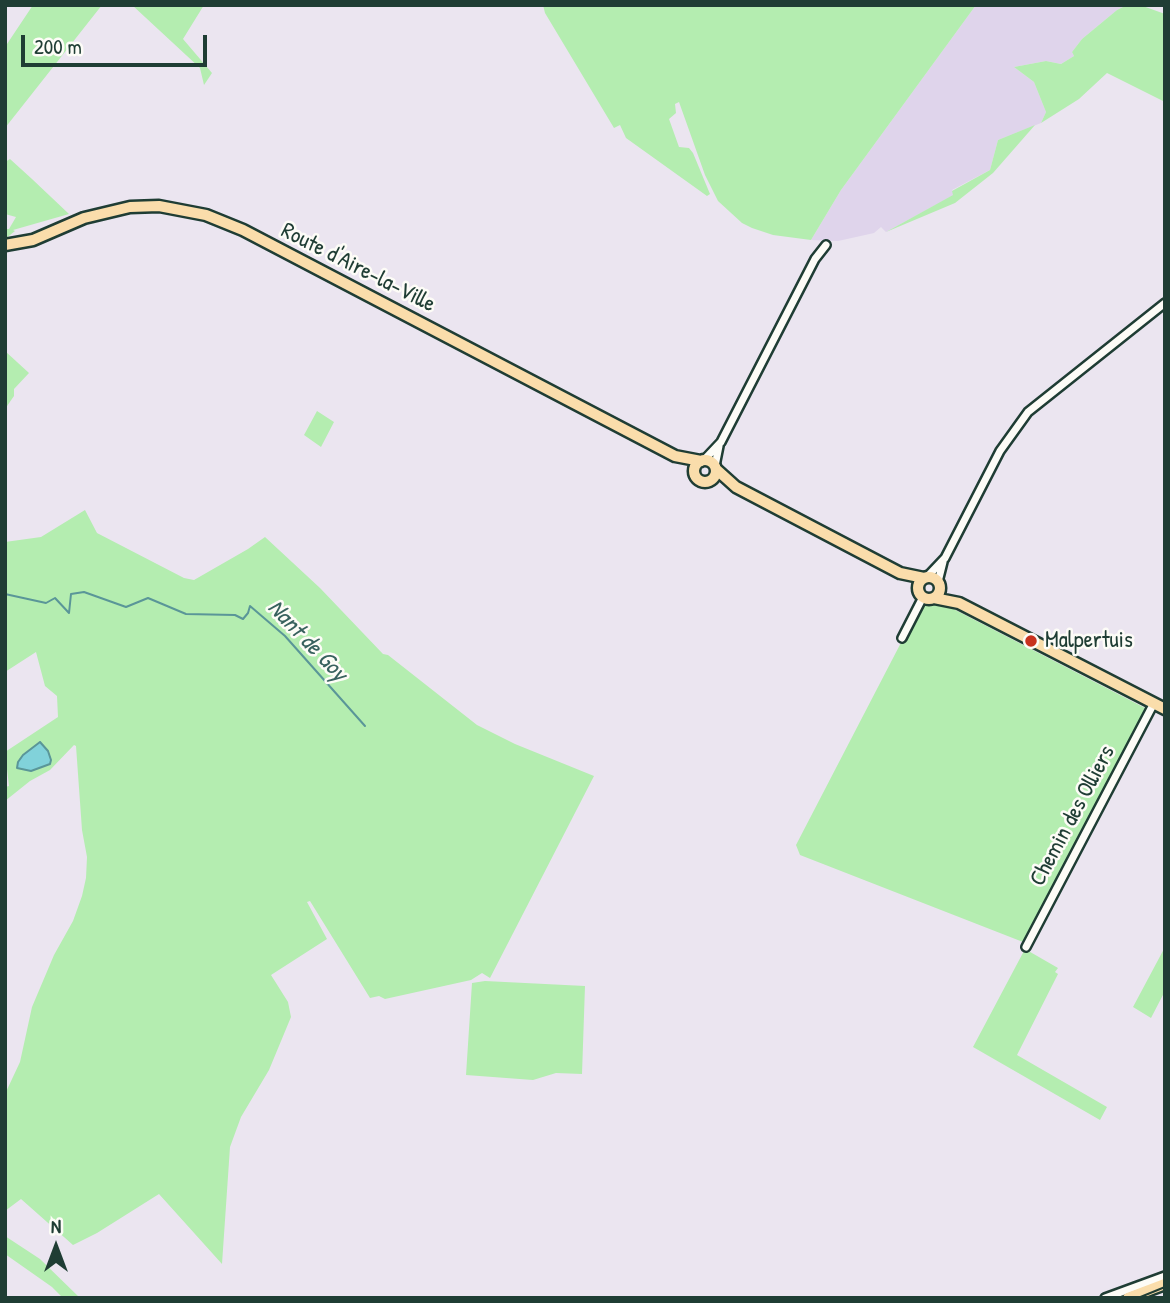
<!DOCTYPE html>
<html>
<head>
<meta charset="utf-8">
<style>
  body { margin:0 }
  #map { position:relative; width:1170px; height:1303px; overflow:hidden; background:#ebe5f0; font-family:"Patrick Hand",sans-serif }
  canvas { display:block }
  .frame { position:absolute; inset:0; border:7px solid #1f3d34; pointer-events:none }
  .north { position:absolute; left:21px; top:1212px; width:70px; height:70px; -webkit-text-stroke:5px #fdfcf7; paint-order:stroke; rotate:0deg; font-size:19px; font-weight:700; line-height:28px; text-align:center; color:#1f3d34 }
  .north::after { content:''; display:block; margin:auto; width:24px; height:32px; background:#1f3d34; clip-path:polygon(50% 0,100% 100%,50% 72%,0 100%) }
  .scale { position:absolute; left:21px; top:35px; width:186px; height:32px; box-sizing:border-box; border:4px solid #1f3d34; border-top:0; padding-left:9px; font-size:21px; line-height:24px; white-space:nowrap; color:#1f3d34; -webkit-text-stroke:5px #fdfcf7; paint-order:stroke }
</style>
</head>
<body>
<div id="map">
<canvas width="1170" height="1303"></canvas>
<div class="frame"></div>
<div class="north">N</div>
<div class="scale">200 m</div>
</div>
<script>
const c = document.querySelector('canvas').getContext('2d');
c.lineJoin = 'round';
function paint(path, color) {
  c.fillStyle = color;
  c.fill(path, 'evenodd');
}
function toPath(rows) {
  const path = new Path2D();
  for (const r of rows) {
    if (r.length === 3) {
      path.moveTo(r[0] + r[2], r[1]);
      path.arc(r[0], r[1], r[2], 0, 2 * Math.PI);
      continue;
    }
    path.moveTo(r[0], r[1]);
    for (let i = 2; i < r.length; i += 2) path.lineTo(r[i], r[i + 1]);
  }
  return path;
}
function stroke(path, color, width, dash) {
  c.strokeStyle = color;
  c.lineWidth = width;
  c.lineCap = dash ? 'butt' : 'round';
  c.setLineDash(dash || []);
  c.stroke(path);
}
function label(font, color, halo, rows, align = 'center') {
  c.font = font + ' "Patrick Hand",sans-serif';
  c.lineWidth = 5;
  c.setLineDash([]);
  c.textBaseline = 'middle';
  c.strokeStyle = halo;
  c.fillStyle = color;
  for (const [text, x, y, turn = 0] of rows) {
    c.save();
    c.translate(x, y);
    c.rotate((+turn || 0) * Math.PI / 180);
    c.textAlign = isNaN(turn) ? turn : align;
    if (halo) c.strokeText(text, 0, 0);
    c.fillText(text, 0, 0);
    c.restore();
  }
}
const built = toPath([
  [976,5,1127,5,1117,10,1082,39,1072,52,1074,56,1061,64,1046,61,1014,67,1034,82,1046,112,1041,123,998,140,990,170,952,190,954,195,886,232,881,227,874,233,838,241,811,240,841,190]
]);
const green = toPath([
  [33,5,102,5,5,128,5,47],
  [132,5,204,5,183,39,212,73,204,85,200,68],
  [543,5,976,5,841,190,811,240,773,235,752,228,742,223,718,201,705,175,679,102,675,104,676,113,669,119,679,147,689,148,693,153,710,194,707,196,626,138,620,125,614,128,545,13],
  [1127,5,1140,5,1165,14,1165,102,1107,73,1079,99,1041,123,1046,112,1034,82,1014,67,1046,61,1061,64,1074,56,1072,52,1082,39,1117,10],
  [1035,125,993,173,955,203,886,232,953,195,952,191,990,170,998,140],
  [10,159,32,179,69,214,13,230,15,231,5,239,5,229,9,229,16,217,5,214,5,162],
  [5,351,29,373,14,389,14,396,5,409],
  [317,411,334,422,321,447,304,435],
  [85,510,97,533,184,578,194,580,248,549,265,537,320,588,383,654,388,655,477,725,515,744,594,776,490,978,482,973,471,980,385,999,379,996,370,998,310,901,307,902,327,939,271,975,288,1002,291,1017,269,1070,241,1117,230,1147,222,1264,159,1194,97,1233,73,1245,21,1199,5,1211,5,1094,20,1062,32,1007,54,955,73,921,82,896,86,878,87,857,82,830,76,746,74,745,50,770,30,781,5,801,5,787,9,786,5,752,58,717,57,696,45,686,36,652,5,672,5,542,41,537],
  [940,602,1147,709,1146,716,1027,940,1023,942,800,855,796,845,919,608,925,603],
  [1165,947,1165,991,1151,1018,1133,1007],
  [1025,949,1058,968,1055,972,1058,974,1017,1055,1107,1107,1100,1120,973,1047],
  [485,981,585,986,582,1074,556,1073,533,1080,466,1075,472,983],
  [5,1236,40,1259,80,1298,63,1298,52,1287,5,1254]
]);
const water = toPath([
  [40,742,48,751,51,760,50,764,31,771,17,768,18,762,23,755,40,742]
]);
const stream = toPath([
  [5,594,46,603,55,598,69,613,71,594,84,592,126,607,148,598,186,614,235,615,243,619,248,613,250,606,285,636,365,726]
]);
const minor = toPath([
  [704,460,721,442,815,259,826,245],
  [715,466,719,446],
  [927,577,945,558,1000,451,1028,412,1165,303],
  [938,582,943,562],
  [902,638,923,597],
  [1026,947,1154,703],
  [1105,1298,1165,1276]
]);
const major = toPath([
  [5,245,33,240,84,218,130,207,159,206,206,215,243,230,675,456,701,461],
  [705,471,11],
  [716,469,736,487,900,573,924,578],
  [929,588,11],
  [934,598,959,603,1165,709],
  [1128,1298,1165,1284]
]);
const tram = toPath([
  [1138,1298,1165,1287]
]);
const markers = [
  [1031,641,7,"#c8321e"]
];
const streetNames = [
  ["Route d'Aire-la-Ville",358,268,27],
  ["Chemin des Olliers",1073,816,-62]
];
const poiNames = [
  ["Malpertuis",1045,641]
];
const waterNames = [
  ["Nant de Goy",307,641,46]
];
paint(built, '#dfd4eb');
paint(green, '#b4edb0');
paint(water, '#81d2da');
stroke(water, '#5a9698', 2);
stroke(stream, '#5a9698', 2);
stroke(minor, '#1f3d34', 12);
stroke(major, '#1f3d34', 15);
stroke(minor, '#fdfcf7', 7);
stroke(major, '#faddab', 10);
stroke(tram, '#1f3d34', 2);
for (const [x, y, r, color] of markers) {
  const dot = new Path2D();
  dot.arc(x, y, r, 0, 2 * Math.PI);
  c.fillStyle = color;
  c.fill(dot);
  stroke(dot, '#fdfcf7', 2.5);
}
label('23px', '#1f3d34', '#fdfcf7', streetNames);
label('23px', '#1f3d34', '#fdfcf7', poiNames, 'left');
label('italic 24px', '#38625e', '#fdfcf7', waterNames);
</script>
</body>
</html>
